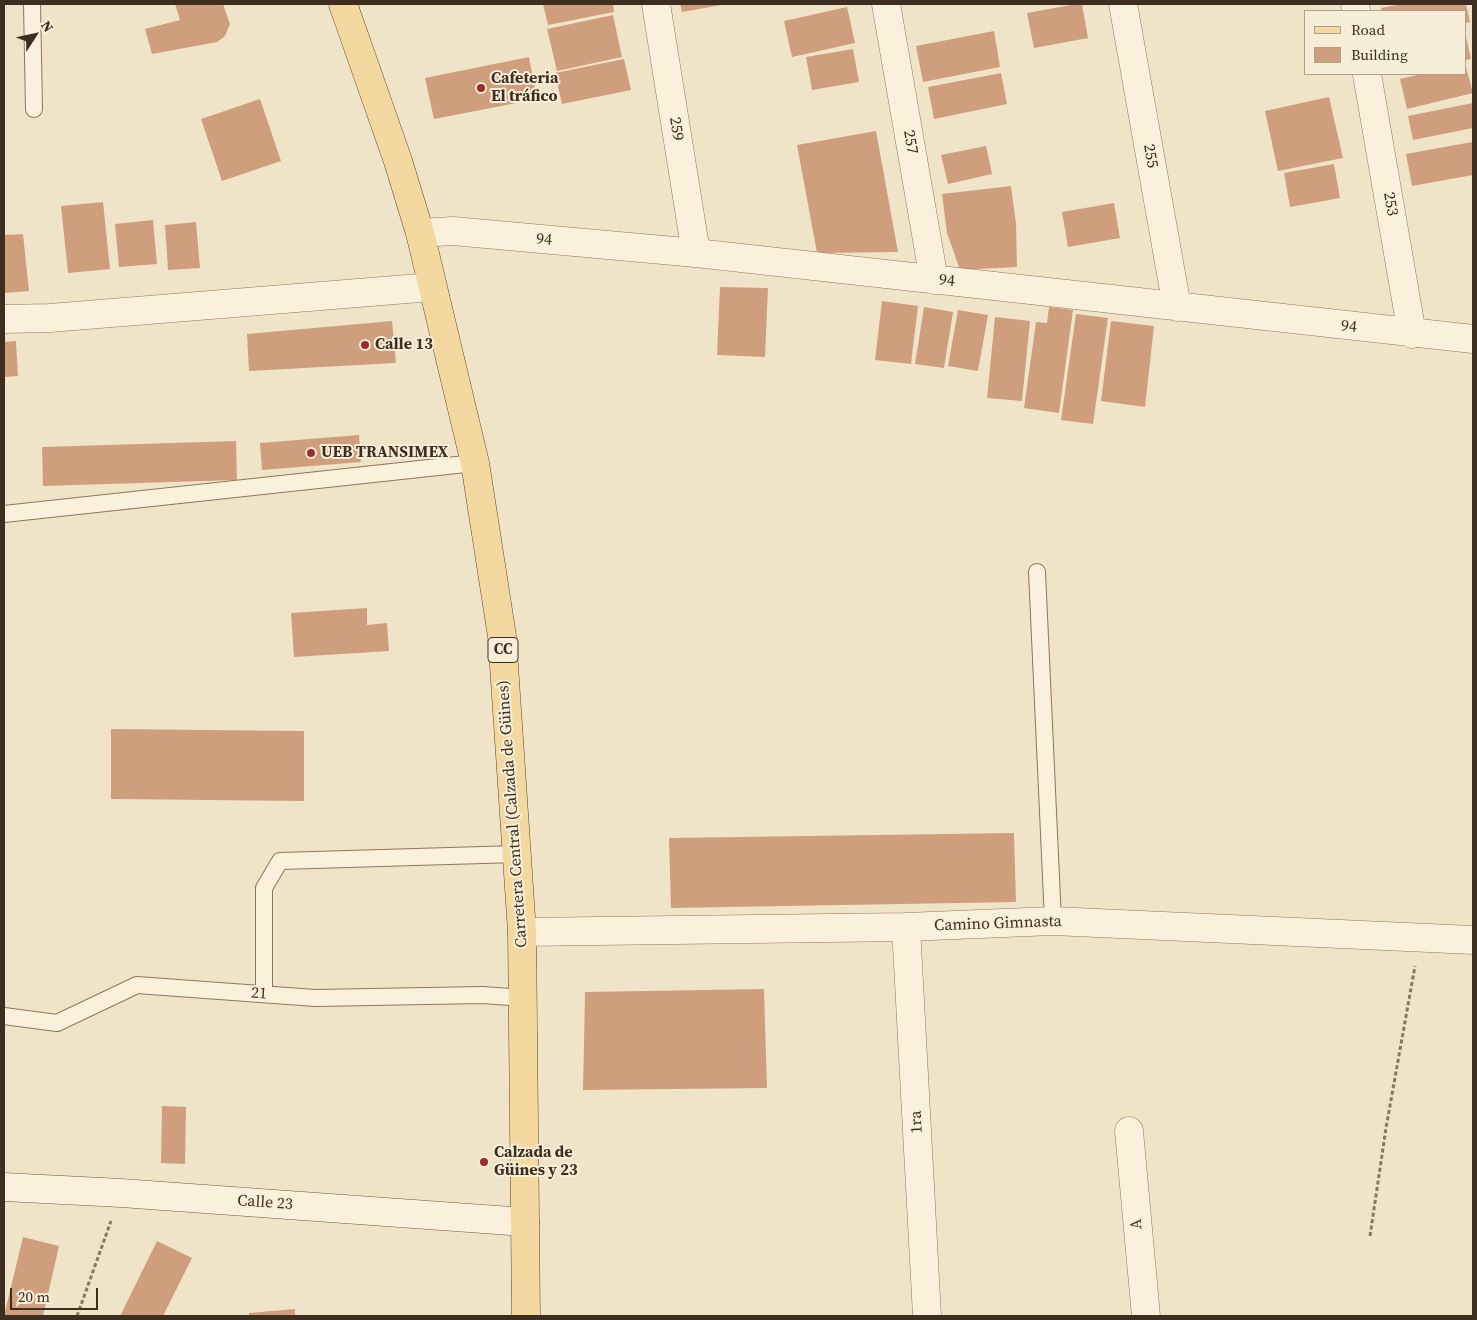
<!DOCTYPE html>
<html>
<head>
<meta charset="utf-8">
<style>
  body { margin:0 }
  #map { position:relative; width:1477px; height:1320px; overflow:hidden; background:#f0e4c8; font-family:"Source Serif 4",serif }
  canvas { display:block }
  .frame { position:absolute; inset:0; border:5px solid #3d2e20; pointer-events:none }
  .legend { position:absolute; left:1304px; top:10px; width:162px; height:65px; box-sizing:border-box; background:#f7eed8; border:1px solid #ada18e; margin:0; padding:6px 9px; list-style:none; font-size:15px; color:#3d2e20 }
  .legend li { display:flex; align-items:center; gap:10px; height:25px }
  .legend b { width:25px; border:1px solid #ada18e }
  .north { position:absolute; left:10px; top:10px; width:50px; height:50px; -webkit-text-stroke:4px #f7eed8; paint-order:stroke; rotate:55deg; font-size:14px; font-weight:700; line-height:20px; text-align:center; color:#3d2e20 }
  .north::after { content:''; display:block; margin:auto; width:18px; height:22px; background:#3d2e20; clip-path:polygon(50% 0,100% 100%,50% 72%,0 100%) }
  .scale { position:absolute; left:10px; top:1288px; width:88px; height:22px; box-sizing:border-box; border:2px solid #3d2e20; border-top:0; padding-left:6px; font-size:15px; line-height:18px; white-space:nowrap; color:#3d2e20; -webkit-text-stroke:4px #f7eed8; paint-order:stroke }
</style>
</head>
<body>
<div id="map">
<canvas width="1477" height="1320"></canvas>
<div class="frame"></div>
<ul class="legend">
<li><b style="height:6px;background:#f3d9a0"></b>Road</li>
<li><b style="height:14px;background:#cf9f7d"></b>Building</li>
</ul>
<div class="north">N</div>
<div class="scale">20 m</div>
</div>
<script>
const c = document.querySelector('canvas').getContext('2d');
c.lineJoin = 'round';
function paint(path, color) {
  c.fillStyle = color;
  c.fill(path, 'evenodd');
}
function toPath(rows) {
  const path = new Path2D();
  for (const r of rows) {
    path.moveTo(r[0], r[1]);
    for (let i = 2; i < r.length; i += 2) path.lineTo(r[i], r[i + 1]);
  }
  return path;
}
function stroke(path, color, width, dash) {
  c.strokeStyle = color;
  c.lineWidth = width;
  c.lineCap = dash ? 'butt' : 'round';
  c.setLineDash(dash || []);
  c.stroke(path);
}
function label(font, color, halo, rows, align = 'center') {
  c.font = font + ' "Source Serif 4",serif';
  c.lineWidth = 4;
  c.setLineDash([]);
  c.textBaseline = 'middle';
  c.strokeStyle = halo;
  c.fillStyle = color;
  for (const [text, x, y, turn = 0] of rows) {
    c.save();
    c.translate(x, y);
    c.rotate((+turn || 0) * Math.PI / 180);
    c.textAlign = isNaN(turn) ? turn : align;
    if (halo) c.strokeText(text, 0, 0);
    c.fillText(text, 0, 0);
    c.restore();
  }
}
const building = toPath([
  [175,4,223,4,230,24,225,36,217,42,152,54,145,29,180,20],
  [543,4,613,4,614,12,548,25],
  [680,4,721,4,721,5,682,12],
  [1076,4,1082,4,1088,38,1034,48,1027,13],
  [1402,4,1466,4,1470,22,1466,23,1466,11,1382,11,1381,8],
  [847,7,855,43,792,57,784,21],
  [613,15,622,57,557,71,547,29],
  [994,31,1000,67,923,82,916,46],
  [1466,37,1471,59,1466,60],
  [853,49,859,82,812,90,806,57],
  [529,57,537,99,434,119,425,78],
  [624,59,631,90,562,104,555,73],
  [1466,67,1473,93,1407,109,1400,79,1422,74,1466,74],
  [1001,73,1007,104,934,119,928,87],
  [1329,97,1343,158,1278,171,1265,111],
  [260,99,281,161,222,181,201,119],
  [1473,103,1473,128,1413,140,1408,116],
  [876,131,898,252,817,253,797,145],
  [1472,142,1473,175,1412,186,1406,154],
  [986,146,992,174,948,184,941,155],
  [1334,164,1340,198,1290,207,1284,173],
  [1011,186,1016,224,1017,267,960,270,947,233,942,194],
  [103,202,110,269,68,273,61,206],
  [1114,203,1120,238,1068,247,1062,212],
  [153,220,157,264,119,267,115,224],
  [196,222,200,268,168,270,165,225],
  [23,234,29,291,4,293,4,235],
  [720,287,768,288,765,357,717,355],
  [882,301,918,306,911,364,875,360],
  [924,307,953,312,944,368,915,364],
  [1049,307,1073,310,1059,413,1024,408,1036,322,1047,323],
  [958,310,988,315,978,371,948,366],
  [1076,314,1108,318,1093,424,1061,420],
  [995,317,1030,321,1022,401,987,398],
  [392,321,396,363,249,371,247,334],
  [1111,321,1154,326,1145,407,1101,401],
  [16,341,18,376,4,377,4,342],
  [359,435,361,462,262,470,260,443],
  [236,441,237,480,43,486,42,447],
  [367,608,367,625,387,623,389,651,294,657,291,613],
  [111,729,304,731,304,801,111,799],
  [1014,833,1016,902,671,908,669,838],
  [764,989,767,1088,583,1090,585,992],
  [162,1106,186,1107,185,1164,161,1163],
  [23,1237,59,1246,43,1316,4,1316],
  [157,1241,192,1258,163,1316,120,1316],
  [295,1309,295,1316,249,1316,249,1313]
]);
const path = toPath([
  [1370,1236,1386,1128,1415,966],
  [77,1316,111,1221]
]);
const lane = toPath([
  [32,4,34,109],
  [4,514,475,463],
  [1037,572,1053,921],
  [264,994,264,888,280,861,517,854],
  [4,1016,57,1023,137,985,315,998,483,995,523,998]
]);
const street = toPath([
  [656,4,696,253],
  [886,4,934,280],
  [1123,4,1177,307],
  [1355,4,1356,11],
  [1367,74,1412,334],
  [420,233,453,231,696,253,1473,339],
  [4,319,50,318,432,287],
  [906,927,927,1316],
  [522,932,906,927,1053,921,1473,940],
  [1129,1131,1146,1316]
]);
const secondary = toPath([
  [4,1187,121,1193,525,1222]
]);
const primary = toPath([
  [343,4,398,161,420,233,475,463,502,636,522,932,526,1316]
]);
const markers = [
  [481,88,5,"#9e2a2b"],
  [365,345,5,"#9e2a2b"],
  [311,453,5,"#9e2a2b"],
  [484,1162,5,"#9e2a2b"]
];
const shields = [
  [503,650,30]
];
const shieldNames = [
  ["CC",503,650]
];
const poiNames = [
  ["Cafeteria",491,79],
  ["El tráfico",491,97],
  ["Calle 13",375,345],
  ["UEB TRANSIMEX",321,453],
  ["Calzada de",494,1153],
  ["Güines y 23",494,1171]
];
const streetNames = [
  ["259",676,129,81],
  ["257",910,142,80],
  ["255",1150,156,80],
  ["253",1390,204,80],
  ["94",544,240,5],
  ["94",947,281,6],
  ["94",1349,327,6],
  ["Carretera Central (Calzada de Güines)",513,814,-94],
  ["Camino Gimnasta",998,924,-2],
  ["21",259,994,4],
  ["1ra",917,1122,-93],
  ["Calle 23",265,1203,4],
  ["A",1137,1224,-95]
];
paint(building, '#cf9f7d');
stroke(lane, '#8d765c', 18);
stroke(street, '#8d765c', 29);
stroke(secondary, '#6f573f', 29);
stroke(primary, '#5b4430', 29);
stroke(path, '#8d765c', 3, [4, 2.5]);
stroke(lane, '#faf1dc', 16);
stroke(street, '#faf1dc', 28);
stroke(secondary, '#faf1dc', 28);
stroke(primary, '#f3d9a0', 28);
for (const [x, y, r, color] of markers) {
  const dot = new Path2D();
  dot.arc(x, y, r, 0, 2 * Math.PI);
  c.fillStyle = color;
  c.fill(dot);
  stroke(dot, '#f7eed8', 2);
}
for (const [x, y, w] of shields) {
  const box = new Path2D();
  box.roundRect(x - w / 2, y - 12.5, w, 25, 4);
  c.fillStyle = '#f7eed8';
  c.fill(box);
  stroke(box, '#3d2e20', 1);
}
label('bold 15px', '#3d2e20', null, shieldNames);
label('bold 16px', '#3d2e20', '#f7eed8', poiNames, 'left');
label('16px', '#3d2e20', '#f7eed8', streetNames);
</script>
</body>
</html>
